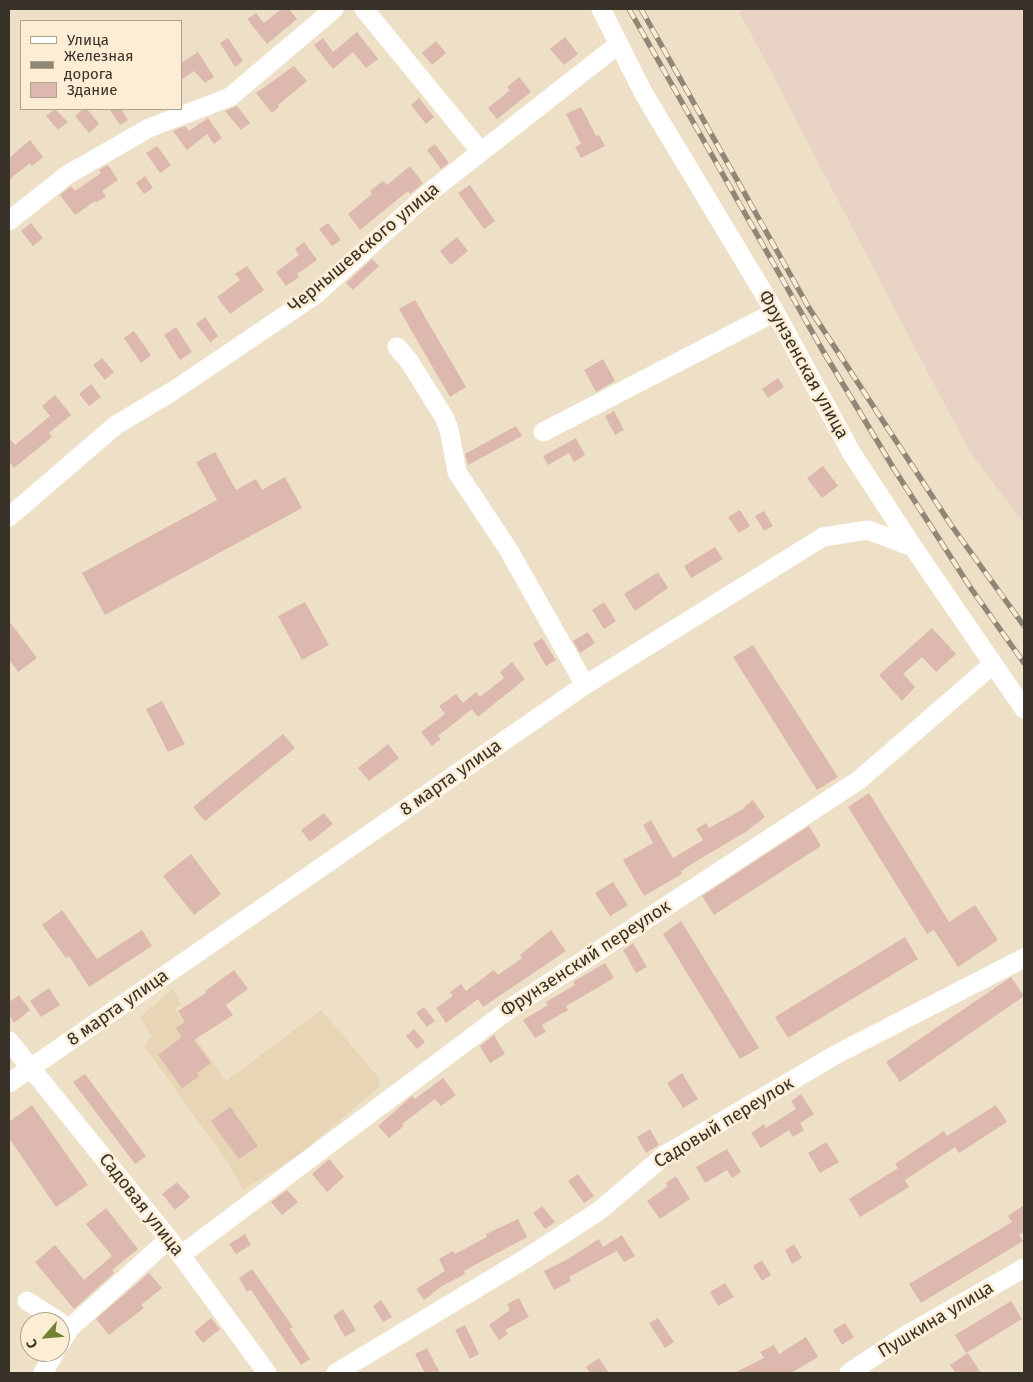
<!DOCTYPE html>
<html>
<head>
<meta charset="utf-8">
<style>
  body { margin:0 }
  #map { position:relative; width:1033px; height:1382px; overflow:hidden; background:#eee0c7; font-family:"Fira Sans",sans-serif }
  canvas { display:block }
  .frame { position:absolute; inset:0; border:10px solid #373128; pointer-events:none }
  .legend { position:absolute; left:20px; top:20px; width:162px; height:90px; box-sizing:border-box; background:#fcedd4; border:1px solid #ada28f; margin:0; padding:6px 9px; list-style:none; font-size:15px; color:#373128 }
  .legend li { display:flex; align-items:center; gap:10px; height:25px }
  .legend b { width:25px; border:1px solid #ada28f }
  .north { position:absolute; left:20px; top:1312px; width:50px; height:50px; box-sizing:border-box; background:#fcedd4; border:1px solid #ada28f; border-radius:50%; rotate:243deg; font-size:14px; font-weight:700; line-height:20px; text-align:center; color:#373128 }
  .north::after { content:''; display:block; margin:auto; width:18px; height:22px; background:#708131; clip-path:polygon(50% 0,100% 100%,50% 72%,0 100%) }
</style>
</head>
<body>
<div id="map">
<canvas width="1033" height="1382"></canvas>
<div class="frame"></div>
<ul class="legend">
<li><b style="height:6px;background:#fff"></b>Улица</li>
<li><b style="height:6px;background:#918777"></b>Железная дорога</li>
<li><b style="height:14px;background:#dcb8af"></b>Здание</li>
</ul>
<div class="north">С</div>
</div>
<script>
const c = document.querySelector('canvas').getContext('2d');
c.lineJoin = 'round';
function paint(path, color) {
  c.fillStyle = color;
  c.fill(path, 'evenodd');
}
function toPath(rows) {
  const path = new Path2D();
  for (const r of rows) {
    path.moveTo(r[0], r[1]);
    for (let i = 2; i < r.length; i += 2) path.lineTo(r[i], r[i + 1]);
  }
  return path;
}
function stroke(path, color, width, dash) {
  c.strokeStyle = color;
  c.lineWidth = width;
  c.lineCap = dash ? 'butt' : 'round';
  c.setLineDash(dash || []);
  c.stroke(path);
}
function label(font, color, halo, rows, align = 'center') {
  c.font = font + ' "Fira Sans",sans-serif';
  c.lineWidth = 5;
  c.setLineDash([]);
  c.textBaseline = 'middle';
  c.strokeStyle = halo;
  c.fillStyle = color;
  for (const [text, x, y, turn = 0] of rows) {
    c.save();
    c.translate(x, y);
    c.rotate((+turn || 0) * Math.PI / 180);
    c.textAlign = isNaN(turn) ? turn : align;
    if (halo) c.strokeText(text, 0, 0);
    c.fillText(text, 0, 0);
    c.restore();
  }
}
const industrial = toPath([
  [738,9,1024,9,1024,523,969,451]
]);
const built = toPath([
  [173,989,181,1004,175,1009,226,1081,321,1010,379,1078,379,1087,301,1153,243,1190,229,1164,144,1046,152,1037,140,1017]
]);
const building = toPath([
  [281,9,289,9,297,19,267,44,247,19,256,13,264,23],
  [357,32,378,59,366,68,353,52,333,69,314,45,323,38,333,52],
  [565,37,578,54,564,65,550,49],
  [228,38,243,61,235,67,220,43],
  [436,41,446,53,432,65,422,53],
  [198,52,214,77,205,83,194,71,181,80,181,63],
  [294,66,307,81,278,105,279,107,272,113,256,93],
  [519,77,531,92,497,119,488,108,510,90,507,87],
  [419,98,434,117,426,124,411,105],
  [237,106,250,123,241,130,225,111],
  [581,107,596,136,599,135,605,146,581,158,575,147,581,144,566,114],
  [55,109,68,122,58,130,46,116],
  [83,109,87,109,99,124,89,133,75,116],
  [109,109,121,109,128,120,120,125],
  [208,118,222,138,214,144,207,134,187,150,173,131,185,126,189,131],
  [30,140,43,157,32,166,30,163,9,180,9,158],
  [435,144,449,163,441,169,427,150],
  [157,146,171,165,160,173,146,153],
  [108,165,118,180,102,191,106,196,96,203,95,201,75,215,60,195,71,186,75,191,101,173,99,170],
  [410,166,423,183,410,194,408,191,360,230,348,214,372,194,370,191,383,181,387,185],
  [145,176,153,188,144,194,136,183],
  [470,185,495,221,484,229,458,193],
  [31,223,43,238,33,246,21,231],
  [328,223,341,240,332,246,319,229],
  [457,237,468,251,451,265,440,251],
  [304,242,317,260,297,274,299,277,286,286,276,272,299,255,295,249],
  [372,259,379,266,353,290,346,283],
  [247,266,264,290,230,314,217,297,240,280,235,274],
  [415,300,466,387,450,397,399,309],
  [205,317,218,336,210,342,196,324],
  [176,327,192,352,180,360,164,335],
  [134,331,151,355,141,363,124,338],
  [102,358,114,372,105,380,93,365],
  [603,359,615,381,596,392,584,370],
  [778,378,784,387,768,398,762,389],
  [91,384,101,397,89,406,79,394],
  [55,395,71,415,49,433,52,437,14,468,9,461,9,437,15,445,50,416,42,406],
  [614,411,624,430,615,435,605,416],
  [516,426,522,436,468,465,465,454],
  [576,438,585,455,574,462,569,453,548,465,543,456],
  [215,452,236,490,256,479,262,490,285,477,302,508,105,615,82,573,217,500,196,462],
  [823,466,838,486,822,498,807,478],
  [740,510,750,526,739,533,728,517],
  [764,511,773,526,764,531,755,516],
  [715,547,723,559,691,578,684,566],
  [658,572,668,588,635,611,624,594],
  [305,602,329,645,302,660,278,616],
  [604,602,616,621,604,629,592,610],
  [9,621,37,658,18,672,9,659],
  [932,628,956,654,936,672,922,657,903,674,915,687,902,701,879,675],
  [588,632,595,643,580,653,573,641],
  [542,638,556,660,546,666,533,644],
  [753,645,838,777,817,790,733,657],
  [512,662,525,679,478,717,472,709,438,736,441,739,432,746,421,732,445,714,439,706,456,694,463,703,476,692,480,697,504,678,500,672],
  [162,701,185,744,168,752,146,709],
  [283,734,295,748,205,821,193,807],
  [388,744,399,758,369,781,358,768],
  [869,793,949,922,975,905,998,940,958,967,934,930,927,934,848,807],
  [753,800,765,817,747,831,695,862,681,871,682,874,644,896,623,860,653,843,643,825,651,820,673,858,703,840,696,829,706,823,709,828,745,808,744,807],
  [324,813,333,824,310,842,301,830],
  [809,826,821,846,714,915,702,896],
  [191,854,221,894,194,915,163,876],
  [613,882,628,905,610,916,595,893],
  [62,910,97,959,142,930,152,946,89,987,69,956,66,958,42,925],
  [681,921,759,1048,740,1059,663,934],
  [551,930,566,951,483,1007,478,999,446,1023,436,1008,453,996,450,992,461,984,466,991,494,970,498,975,522,958,520,955],
  [905,937,918,959,788,1038,775,1017],
  [633,943,647,967,636,973,623,950],
  [605,963,614,978,566,1006,568,1010,542,1025,546,1032,535,1038,523,1020,548,1005,546,1002,575,985,573,982],
  [234,970,248,989,226,1005,233,1015,194,1040,211,1063,197,1073,199,1076,182,1088,158,1055,182,1037,176,1028,185,1022,178,1011,206,993,205,991],
  [1011,977,1024,996,900,1082,886,1062],
  [49,988,60,1005,41,1017,30,1001],
  [19,995,30,1010,14,1023,9,1015,9,1002],
  [424,1007,435,1021,427,1027,416,1013],
  [414,1029,425,1042,417,1049,406,1036],
  [494,1035,505,1054,490,1063,480,1046],
  [682,1073,698,1099,683,1108,667,1083],
  [85,1074,146,1156,135,1164,73,1082],
  [443,1078,456,1095,441,1106,435,1099,402,1124,404,1126,389,1138,378,1126,412,1096,415,1099],
  [801,1094,814,1114,800,1123,804,1130,793,1137,789,1130,761,1148,751,1133,764,1124,766,1128,796,1109,791,1101],
  [32,1105,88,1185,56,1207,9,1138,9,1122],
  [996,1105,1007,1122,959,1153,955,1147,905,1180,909,1187,860,1217,849,1199,898,1168,895,1164,944,1131,947,1136],
  [230,1107,258,1146,239,1159,211,1121],
  [650,1129,659,1145,646,1153,637,1137],
  [826,1142,839,1162,820,1173,808,1153],
  [727,1149,741,1172,732,1178,727,1170,705,1183,696,1167],
  [329,1159,344,1177,327,1192,312,1174],
  [578,1174,594,1196,584,1203,568,1181],
  [676,1176,690,1199,660,1219,647,1201,668,1186,666,1183],
  [177,1182,190,1197,175,1210,162,1194],
  [287,1190,298,1202,282,1215,271,1202],
  [1024,1205,1024,1232,1019,1235,1023,1241,921,1303,909,1284,1012,1222,1008,1216],
  [542,1206,555,1222,545,1229,533,1213],
  [106,1208,138,1249,112,1270,114,1273,74,1309,35,1262,55,1245,84,1280,112,1256,86,1224],
  [518,1219,527,1237,464,1271,465,1274,442,1286,424,1300,416,1289,445,1271,439,1259,453,1251,455,1254,487,1237,486,1234],
  [245,1234,251,1245,236,1254,229,1244],
  [622,1235,635,1256,624,1262,617,1251,569,1277,571,1281,554,1290,544,1271,568,1259,599,1239,603,1247],
  [794,1244,802,1258,792,1264,785,1250],
  [762,1260,771,1275,762,1281,753,1266],
  [252,1269,293,1327,290,1329,310,1359,301,1365,251,1290,247,1292,239,1278],
  [149,1273,162,1288,141,1305,144,1308,109,1335,96,1319],
  [725,1283,734,1297,718,1306,710,1292],
  [519,1298,529,1317,505,1330,508,1334,499,1340,489,1325,510,1310,507,1304],
  [381,1300,392,1317,383,1322,373,1306],
  [1011,1301,1022,1319,966,1353,955,1335],
  [343,1309,356,1330,345,1337,333,1316],
  [211,1318,220,1329,203,1343,194,1332],
  [658,1318,674,1342,665,1348,649,1323],
  [845,1323,854,1337,842,1345,833,1330],
  [465,1325,479,1354,470,1359,455,1330],
  [806,1337,818,1357,791,1373,734,1373,764,1358,760,1352,774,1345,779,1354],
  [427,1348,440,1373,425,1373,415,1354],
  [968,1353,981,1373,956,1373,950,1365],
  [599,1358,609,1373,590,1373,586,1367]
]);
const minor = toPath([
  [364,9,481,152],
  [601,9,644,94,775,312,851,452,913,547,1024,709],
  [9,221,67,175,149,128,230,97,334,9],
  [397,347,409,361,444,417,449,429,457,472,508,549,585,685],
  [543,432,775,312],
  [9,517,116,425,173,391,315,295,431,191,619,44],
  [9,1041,169,1239,267,1373],
  [9,1083,585,685,823,537,868,530,913,547],
  [181,1255,511,1008,859,780,992,665],
  [27,1301,60,1322],
  [60,1344,70,1328,169,1239],
  [43,1373,55,1352],
  [336,1373,525,1259,599,1211,665,1155,837,1054,1024,958],
  [849,1373,903,1337,1024,1268]
]);
const rail = toPath([
  [629,9,823,351,894,469,970,587,1024,663],
  [641,9,809,308,951,525,1024,626]
]);
const streetNames = [
  ["Чернышевского улица",364,248,-40],
  ["Фрунзенская улица",803,365,61],
  ["8 марта улица",451,778,-35],
  ["Фрунзенский переулок",586,959,-33],
  ["8 марта улица",118,1008,-35],
  ["Садовый переулок",724,1123,-31],
  ["Садовая улица",141,1205,52],
  ["Пушкина улица",936,1320,-31]
];
paint(industrial, '#e8d3c5');
paint(built, '#e7d5b6');
paint(building, '#dcb8af');
stroke(minor, '#fff', 19);
stroke(rail, '#918777', 5.5);
stroke(rail, '#fcedd4', 4, [11]);
label('18px', '#373128', '#fcedd4', streetNames);
</script>
</body>
</html>
